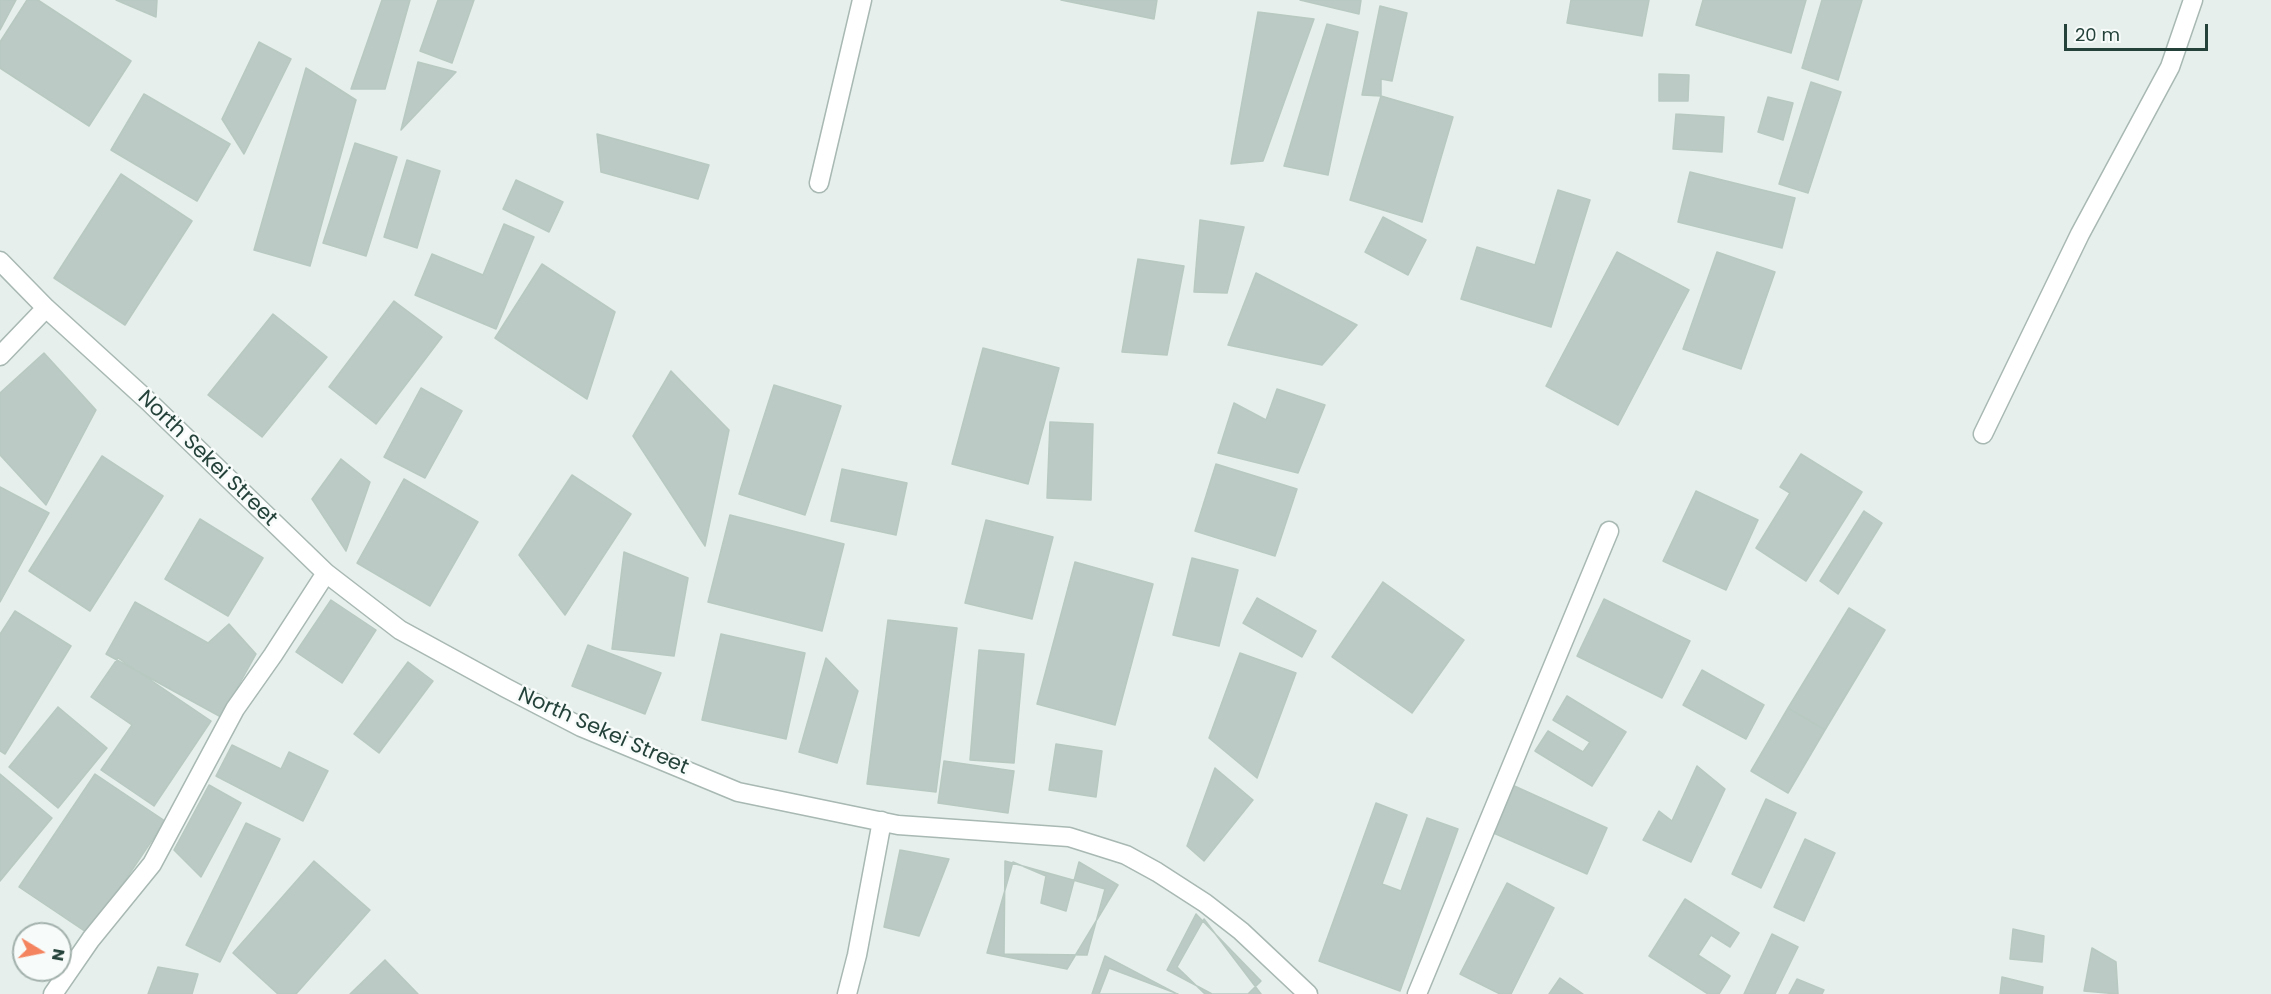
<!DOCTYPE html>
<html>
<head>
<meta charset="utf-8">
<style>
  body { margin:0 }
  #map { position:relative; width:2271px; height:994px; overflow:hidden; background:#e6efeb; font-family:Poppins,sans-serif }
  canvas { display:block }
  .north { position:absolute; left:12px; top:922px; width:60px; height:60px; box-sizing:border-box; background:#f7fbf9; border:2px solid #a3b1ad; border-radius:50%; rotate:100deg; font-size:16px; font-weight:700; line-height:24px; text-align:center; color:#24423a }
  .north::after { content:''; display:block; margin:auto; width:21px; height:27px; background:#f4845f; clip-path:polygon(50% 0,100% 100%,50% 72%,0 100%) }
  .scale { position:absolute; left:2064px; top:24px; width:144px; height:27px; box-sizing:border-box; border:3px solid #24423a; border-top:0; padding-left:8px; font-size:18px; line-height:21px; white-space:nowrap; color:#24423a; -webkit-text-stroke:4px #f7fbf9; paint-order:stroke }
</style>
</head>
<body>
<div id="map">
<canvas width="2271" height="994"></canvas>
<div class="north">N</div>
<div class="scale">20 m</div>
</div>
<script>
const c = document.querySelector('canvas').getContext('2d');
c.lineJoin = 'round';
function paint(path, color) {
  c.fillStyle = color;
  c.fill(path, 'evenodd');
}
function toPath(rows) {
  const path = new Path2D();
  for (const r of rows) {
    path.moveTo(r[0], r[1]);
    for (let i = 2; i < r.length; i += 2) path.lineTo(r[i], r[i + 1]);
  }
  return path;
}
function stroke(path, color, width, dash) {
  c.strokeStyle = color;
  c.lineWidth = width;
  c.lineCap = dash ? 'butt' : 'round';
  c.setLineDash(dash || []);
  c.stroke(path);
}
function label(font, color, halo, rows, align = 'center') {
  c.font = font + ' Poppins,sans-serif';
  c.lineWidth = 5;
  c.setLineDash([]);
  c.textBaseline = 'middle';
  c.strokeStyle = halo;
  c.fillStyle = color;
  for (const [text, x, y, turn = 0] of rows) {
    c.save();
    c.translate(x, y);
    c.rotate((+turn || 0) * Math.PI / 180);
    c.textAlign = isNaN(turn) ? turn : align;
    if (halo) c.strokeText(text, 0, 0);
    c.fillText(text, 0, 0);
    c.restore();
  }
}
const building = toPath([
  [0,0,16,0,0,30,0,0],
  [27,0,38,0,131,61,89,126,0,68,0,42,27,0],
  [116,0,157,0,156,17,116,0],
  [382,0,410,0,385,89,351,89,382,0],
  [438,0,474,0,452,63,420,51,438,0],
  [1061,0,1157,0,1154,19,1061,0],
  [1300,0,1361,0,1359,14,1300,0],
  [1571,0,1649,0,1642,36,1567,23,1571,0],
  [1703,0,1806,0,1791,53,1696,25,1703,0],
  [1822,0,1862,0,1838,80,1802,68,1822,0],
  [1380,6,1407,13,1392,81,1381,79,1381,96,1362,95,1380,6],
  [1258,12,1314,19,1263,161,1231,164,1258,12],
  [1327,24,1358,32,1328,175,1284,166,1327,24],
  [259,42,291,59,244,154,222,119,259,42],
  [418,62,456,72,401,130,418,62],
  [306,68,356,100,310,266,254,250,306,68],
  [1659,74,1689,75,1688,101,1659,101,1659,74],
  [1811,82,1841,92,1808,193,1779,184,1811,82],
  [144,94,230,144,197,201,111,150,144,94],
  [1381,96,1453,117,1422,222,1350,200,1381,96],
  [1768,97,1793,103,1783,140,1758,132,1768,97],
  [1676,114,1724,117,1722,152,1673,149,1676,114],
  [597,134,709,165,698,199,601,172,597,134],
  [355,143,397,157,366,256,323,243,355,143],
  [407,160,440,171,417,248,384,237,407,160],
  [1690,172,1795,198,1782,248,1678,222,1690,172],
  [121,174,192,221,125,325,54,278,121,174],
  [516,180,563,202,549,232,503,209,516,180],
  [1558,190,1590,200,1551,327,1461,299,1477,247,1535,265,1558,190],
  [1383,217,1426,240,1408,275,1365,252,1383,217],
  [1200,220,1244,227,1227,293,1194,292,1200,220],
  [504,224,534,237,496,329,415,295,432,254,483,275,504,224],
  [1617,252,1689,290,1618,425,1546,386,1617,252],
  [1717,252,1775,272,1741,369,1683,349,1717,252],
  [1138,259,1184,266,1167,355,1122,352,1138,259],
  [542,264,615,312,587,399,495,338,542,264],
  [1256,273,1357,325,1322,365,1228,345,1256,273],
  [394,301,442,337,376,424,329,387,394,301],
  [273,314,327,357,262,437,208,395,273,314],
  [983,348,1059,368,1028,484,952,464,983,348],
  [44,353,96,410,46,505,0,455,0,393,44,353],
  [671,371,729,430,705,546,633,436,671,371],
  [774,385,841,406,805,515,739,494,774,385],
  [421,388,462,411,425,478,384,457,421,388],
  [1277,389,1325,405,1298,473,1218,453,1234,403,1266,420,1277,389],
  [1050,422,1093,424,1091,500,1047,498,1050,422],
  [1801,454,1862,492,1806,581,1756,548,1790,493,1780,487,1801,454],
  [102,456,163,496,90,611,29,571,102,456],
  [341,459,370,482,346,551,312,499,341,459],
  [1216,464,1297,489,1275,556,1195,531,1216,464],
  [842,469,907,483,896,535,831,521,842,469],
  [572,475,631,514,565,615,519,555,572,475],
  [404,479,478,522,430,606,357,563,404,479],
  [0,487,49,513,0,602,0,487],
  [1696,491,1758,520,1726,590,1663,561,1696,491],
  [1864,511,1882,523,1838,594,1820,581,1864,511],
  [730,515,844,544,822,631,708,602,730,515],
  [200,519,263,558,228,616,165,579,200,519],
  [986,520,1053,537,1032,619,965,603,986,520],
  [624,552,688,578,674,656,612,649,624,552],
  [1192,558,1238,570,1219,646,1173,635,1192,558],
  [1075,562,1153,584,1115,725,1037,704,1075,562],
  [1383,582,1464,640,1412,713,1332,657,1383,582],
  [1257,598,1316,631,1302,657,1243,623,1257,598],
  [1604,599,1690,641,1662,698,1577,656,1604,599],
  [331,600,376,630,342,683,296,652,331,600],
  [135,602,208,643,229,624,256,654,221,717,106,654,135,602],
  [1849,608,1885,630,1825,730,1788,708,1849,608],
  [15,611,71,646,5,754,0,751,0,634,15,611],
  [888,620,957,628,936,792,867,784,888,620],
  [721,634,805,653,786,739,702,720,721,634],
  [588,645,661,673,645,714,572,686,588,645],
  [979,650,1024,654,1014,763,970,760,979,650],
  [1240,653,1296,673,1257,778,1209,738,1240,653],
  [118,658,211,721,154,806,101,770,132,725,91,697,118,658],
  [826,658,858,691,837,763,799,752,826,658],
  [408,662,433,681,379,753,354,734,408,662],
  [1702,670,1764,705,1746,739,1683,705,1702,670],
  [1567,696,1626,732,1592,786,1535,751,1548,731,1583,752,1590,742,1553,720,1567,696],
  [58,707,107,748,58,808,9,767,58,707],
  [1788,708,1825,730,1788,793,1751,771,1788,708],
  [1056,744,1102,751,1096,797,1049,790,1056,744],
  [232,745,281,769,289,752,328,771,303,821,216,776,232,745],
  [944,761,1014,771,1008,813,938,803,944,761],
  [1697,766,1725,789,1691,862,1643,840,1659,811,1672,821,1697,766],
  [1215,768,1253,800,1204,861,1187,846,1215,768],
  [0,774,52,818,0,881,0,774],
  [95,774,165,821,89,934,19,887,95,774],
  [1510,784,1607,828,1587,874,1489,831,1510,784],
  [209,785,241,803,201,877,174,850,209,785],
  [1766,799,1796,813,1761,888,1732,874,1766,799],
  [1376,803,1407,815,1382,884,1401,891,1427,818,1458,829,1400,991,1319,961,1376,803],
  [246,823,280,839,220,962,186,945,246,823],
  [1805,839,1835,853,1804,921,1774,907,1805,839],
  [900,850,949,859,919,936,884,927,900,850],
  [314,861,370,910,296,994,278,994,233,953,314,861],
  [1005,861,1105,889,1087,955,1004,954,1005,861],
  [1013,862,1046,876,1041,903,1066,911,1079,862,1118,885,1067,969,987,953,1013,862],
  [1507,883,1554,908,1511,994,1500,994,1460,974,1507,883],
  [1685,899,1739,933,1730,947,1711,935,1698,955,1730,976,1719,994,1708,994,1649,956,1685,899],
  [1196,914,1261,981,1248,994,1212,994,1167,970,1196,914],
  [1204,919,1261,994,1205,994,1177,967,1204,919],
  [2013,929,2044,936,2042,962,2010,959,2013,929],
  [1772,934,1798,947,1775,994,1744,994,1772,934],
  [2092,948,2116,962,2118,994,2084,991,2092,948],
  [1105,956,1177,994,1092,994,1105,956],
  [385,960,418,994,350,994,385,960],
  [158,967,198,974,192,994,148,994,158,967],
  [1109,968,1178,994,1099,994,1109,968],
  [2002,977,2043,987,2042,994,2000,994,2002,977],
  [1560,978,1583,994,1549,994,1560,978],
  [1797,979,1824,990,1822,994,1789,994,1797,979]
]);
const minor = toPath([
  [819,183,862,0],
  [0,261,46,308,148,401,326,573,400,630,506,688,581,727,738,792,898,825,1069,837,1126,855,1157,872,1205,903,1241,931,1308,994],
  [0,356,46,308],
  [1983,434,2080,234,2170,67,2193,0],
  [53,994,91,939,152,864,235,709,273,655,326,573],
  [847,994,857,955,882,821],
  [1417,994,1609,531]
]);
const streetNames = [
  ["North Sekei Street",207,459,44],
  ["North Sekei Street",603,732,24]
];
paint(building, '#bbcac4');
stroke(building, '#b8c9c2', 1.5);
stroke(minor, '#a8b8b2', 21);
stroke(minor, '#fff', 18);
label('21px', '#24423a', '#f7fbf9', streetNames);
</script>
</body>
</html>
